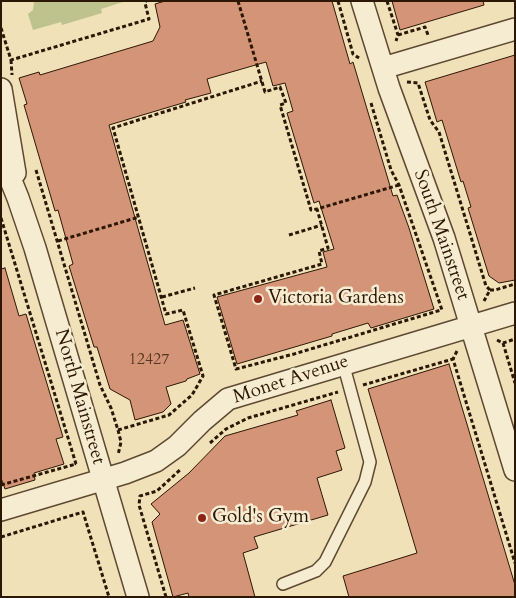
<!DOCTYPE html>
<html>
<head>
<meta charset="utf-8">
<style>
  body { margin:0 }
  #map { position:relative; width:516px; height:598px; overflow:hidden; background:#f1e1b8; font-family:Cardo,serif }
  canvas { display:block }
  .frame { position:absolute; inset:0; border:2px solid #2c1604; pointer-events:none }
</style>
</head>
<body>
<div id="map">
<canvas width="516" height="598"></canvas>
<div class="frame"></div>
</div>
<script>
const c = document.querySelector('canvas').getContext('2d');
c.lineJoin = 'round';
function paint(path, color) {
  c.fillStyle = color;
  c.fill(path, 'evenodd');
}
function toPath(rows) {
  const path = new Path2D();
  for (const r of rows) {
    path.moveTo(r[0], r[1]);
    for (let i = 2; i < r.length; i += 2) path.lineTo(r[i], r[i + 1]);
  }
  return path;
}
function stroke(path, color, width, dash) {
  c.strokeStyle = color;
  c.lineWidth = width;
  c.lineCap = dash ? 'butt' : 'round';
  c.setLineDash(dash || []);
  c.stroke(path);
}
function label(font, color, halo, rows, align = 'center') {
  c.font = font + ' Cardo,serif';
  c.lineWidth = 5;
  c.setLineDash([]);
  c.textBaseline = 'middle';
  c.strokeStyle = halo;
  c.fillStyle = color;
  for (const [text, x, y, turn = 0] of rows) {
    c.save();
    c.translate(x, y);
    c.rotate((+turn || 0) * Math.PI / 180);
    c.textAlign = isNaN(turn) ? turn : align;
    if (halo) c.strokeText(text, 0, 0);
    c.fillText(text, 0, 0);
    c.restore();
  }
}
const green = toPath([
  [34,1,126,1,101,9,102,13,62,25,61,22,33,30,28,14,33,10]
]);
const building = toPath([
  [165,1,332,1,350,64,353,62,393,196,397,195,409,228,434,309,371,328,368,323,332,334,332,336,237,364,217,297,327,267,323,252,334,249,319,201,314,203,287,113,293,111,285,83,273,86,266,62,207,79,211,93,185,100,186,102,109,125,165,325,183,320,200,374,187,379,186,381,166,387,171,404,163,412,135,420,130,400,110,389,97,347,94,347,69,266,73,264,58,210,55,211,24,105,27,104,19,78,39,72,40,75,153,41,160,27,155,4,165,1],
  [392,1,483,1,484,5,400,30,392,1],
  [515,55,515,280,499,283,489,276,468,208,471,207,463,181,461,182,442,120,437,122,425,82,515,55],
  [5,268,19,316,26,314,63,437,56,439,64,464,34,473,35,480,5,489,1,478,1,269,5,268],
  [449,364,515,585,515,597,349,597,343,576,417,553,368,389,449,364],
  [331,400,345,448,336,451,342,470,317,478,328,515,254,537,258,548,243,553,255,597,189,597,188,593,173,597,152,522,160,514,151,504,189,473,225,436,298,415,296,411,331,400]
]);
const path = toPath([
  [238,1,265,92,280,87,286,103,280,105,311,210,317,209],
  [338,1,353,54,359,58],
  [387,1,398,35,396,41],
  [1,28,11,60,149,19,145,3,146,1],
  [398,35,425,27,428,35],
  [11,60,12,75],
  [407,82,418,83,430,120,439,132,486,286,490,290,484,301],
  [371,103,391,170,399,185,442,310],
  [36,170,100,385,111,408,118,430,121,442,118,455],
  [399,185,317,209,328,248,319,251,322,264,214,295,236,369,294,354,441,310],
  [1,218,76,464,78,465],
  [289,235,322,225],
  [58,241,139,217],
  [490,290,495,290,515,284],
  [162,297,195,288],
  [497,340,503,343,515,339],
  [503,343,515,383],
  [457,351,453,359,515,563],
  [363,385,453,359],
  [118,430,169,415,192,395,203,376,183,310,166,314,113,128,262,81],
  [210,443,226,429,248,418,338,392],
  [1,485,76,464],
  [1,537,83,512,109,597],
  [166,597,139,505,140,496,157,491,181,469]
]);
const lane = toPath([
  [283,584,316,571,325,562,365,482,370,462,343,363]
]);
const street = toPath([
  [362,1,389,88,444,238,515,470],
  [383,68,515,29],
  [1,89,15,173],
  [1,156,18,198,35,248,138,597],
  [1,510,125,473,156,461,177,446,202,421,228,399,515,313]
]);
const markers = [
  [258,299,5,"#8f2418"],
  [202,518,5,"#8f2418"]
];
const numberNames = [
  ["12427",149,360]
];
const streetNames = [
  ["South Mainstreet",441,235,71],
  ["Monet Avenue",291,380,-18],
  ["North Mainstreet",79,397,74]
];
const poiNames = [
  ["Victoria Gardens",268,299],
  ["Gold's Gym",212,518]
];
paint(green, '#bec28c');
paint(building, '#d49477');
stroke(building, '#2c1604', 1);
stroke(lane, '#5d4931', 14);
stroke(street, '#5d4931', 24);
stroke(path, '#2c1604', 3, [4, 2.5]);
stroke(lane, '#f6ecd1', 11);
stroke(street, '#f6ecd1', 21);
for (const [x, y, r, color] of markers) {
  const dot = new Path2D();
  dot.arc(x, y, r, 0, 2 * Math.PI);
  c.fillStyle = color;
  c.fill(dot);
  stroke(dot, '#f6ecd1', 2);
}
label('16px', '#563621', null, numberNames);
label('19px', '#2c1604', '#f6ecd1', streetNames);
label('19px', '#2c1604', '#f6ecd1', poiNames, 'left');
</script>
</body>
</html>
